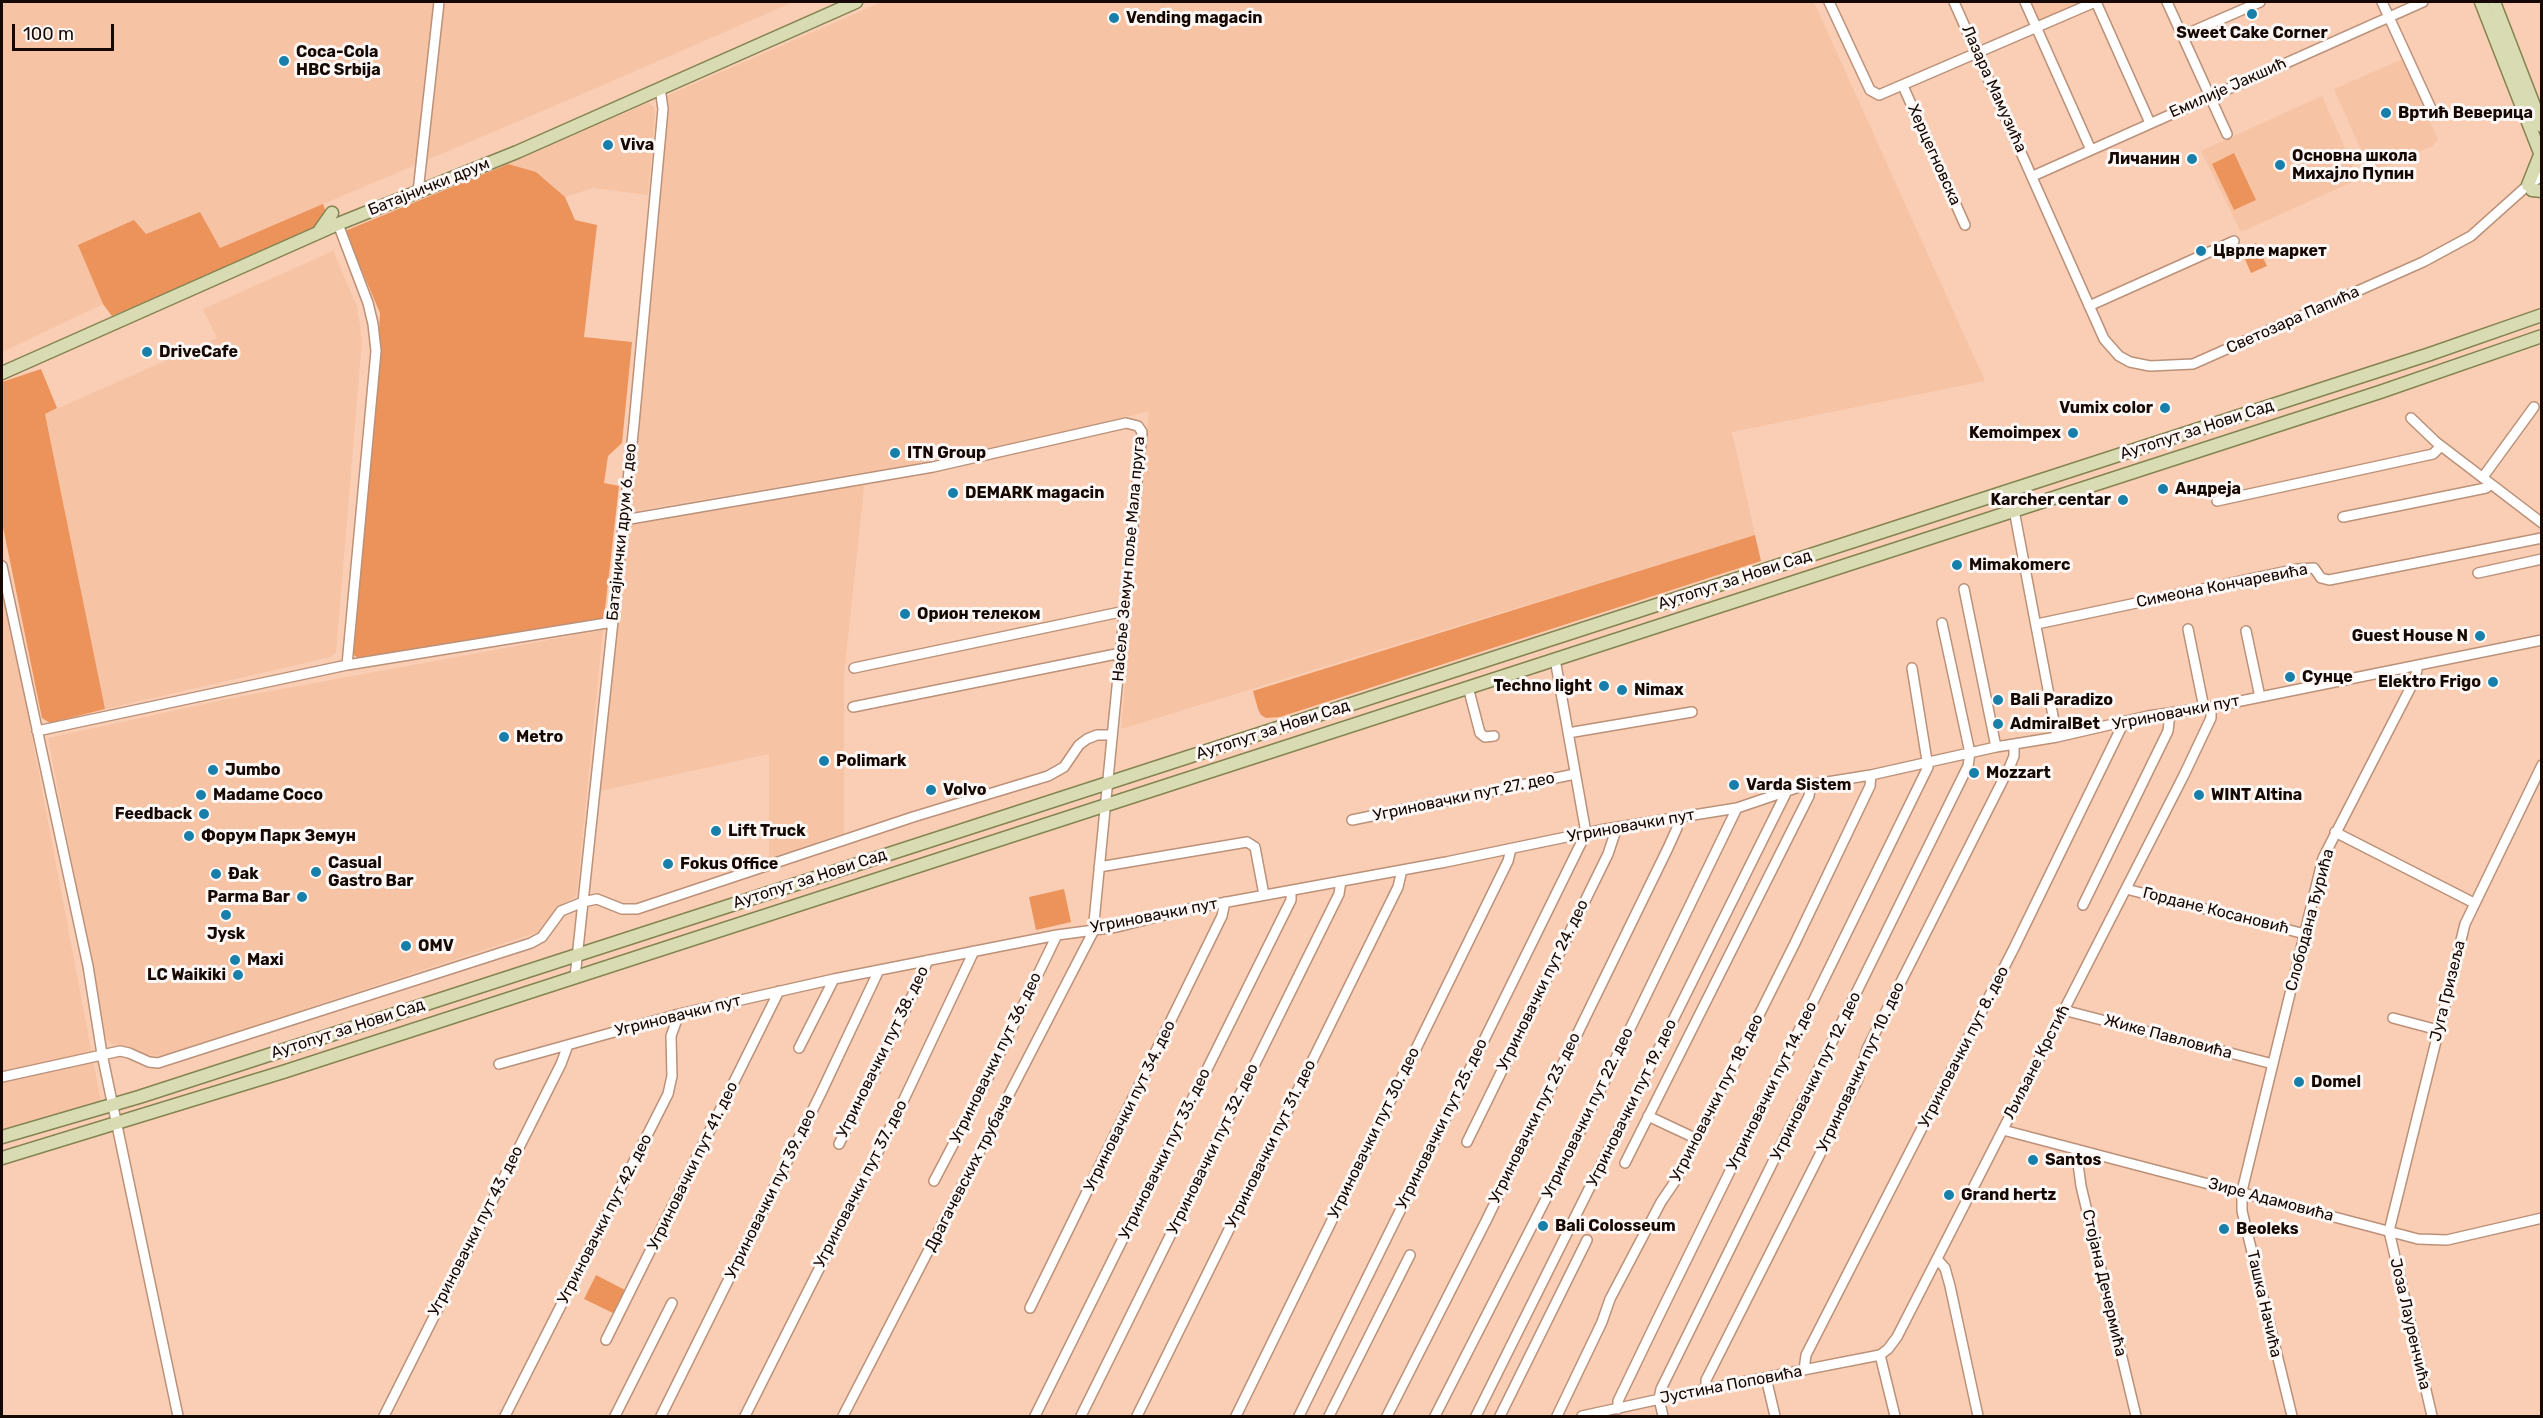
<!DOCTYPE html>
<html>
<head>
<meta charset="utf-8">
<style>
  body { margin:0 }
  #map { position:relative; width:2543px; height:1418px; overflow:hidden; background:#faceb4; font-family:Rubik,sans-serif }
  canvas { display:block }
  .frame { position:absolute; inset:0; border:3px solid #160802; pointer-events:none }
  .scale { position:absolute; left:12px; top:24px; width:102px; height:27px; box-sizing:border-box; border:3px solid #160802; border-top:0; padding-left:8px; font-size:18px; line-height:21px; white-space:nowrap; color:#160802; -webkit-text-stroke:4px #fdf8f6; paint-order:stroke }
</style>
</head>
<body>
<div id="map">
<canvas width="2543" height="1418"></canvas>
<div class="frame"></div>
<div class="scale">100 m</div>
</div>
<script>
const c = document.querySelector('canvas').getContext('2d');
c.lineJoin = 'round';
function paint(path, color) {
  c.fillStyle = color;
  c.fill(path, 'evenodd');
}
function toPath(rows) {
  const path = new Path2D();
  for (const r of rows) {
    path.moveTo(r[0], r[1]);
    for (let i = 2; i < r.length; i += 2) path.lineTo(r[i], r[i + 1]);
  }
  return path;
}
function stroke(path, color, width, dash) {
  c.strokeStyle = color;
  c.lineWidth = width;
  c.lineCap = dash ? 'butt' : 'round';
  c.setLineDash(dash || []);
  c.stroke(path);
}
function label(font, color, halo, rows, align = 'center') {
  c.font = font + ' Rubik,sans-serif';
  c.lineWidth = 6;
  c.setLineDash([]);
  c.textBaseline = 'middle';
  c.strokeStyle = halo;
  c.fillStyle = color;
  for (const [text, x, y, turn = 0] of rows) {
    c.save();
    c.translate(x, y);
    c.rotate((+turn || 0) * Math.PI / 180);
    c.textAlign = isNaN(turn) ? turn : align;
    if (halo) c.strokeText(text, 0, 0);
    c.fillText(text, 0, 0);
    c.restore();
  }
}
const built = toPath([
  [2,2,793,2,594,89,220,248,200,212,146,234,133,221,79,245,103,304,2,352],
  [882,2,1814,2,1985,381,1732,432,1755,535,1121,729,1149,411,986,452,628,512,666,96],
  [2025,2,2095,2,2036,27],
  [2403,59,2438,140,2432,146,2371,173,2334,89],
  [2322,96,2359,179,2241,232,2201,151],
  [648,103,653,106,655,112,648,195,593,188,565,197,536,172,508,164],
  [333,251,357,306,362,340,336,652,331,657,105,709,45,414,217,338,203,309],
  [865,478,844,675,844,834,769,861,769,754,600,791,629,524],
  [2,578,101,1102,2,1131],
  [603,630,577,892,575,897,557,907,541,931,162,1056,146,1055,130,1047,111,1044,106,1039,48,738,228,699]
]);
const green = toPath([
  [2234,153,2256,200,2234,210,2212,164],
  [508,164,536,172,565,197,575,220,597,225,584,337,632,342,622,443,608,456,604,483,619,486,604,618,358,658,351,653,373,434,380,313,345,231],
  [323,204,326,212,311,232,112,316,103,304,78,245,134,220,146,234,200,212,220,248],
  [2256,243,2267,266,2251,273,2241,250],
  [41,369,57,408,45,414,105,709,50,723,42,718,2,522,2,382],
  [1755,535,1761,561,1280,717,1266,718,1261,715,1258,709,1253,691],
  [1064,889,1071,922,1054,926,1052,915,1054,926,1036,930,1029,897],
  [596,1275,625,1290,613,1313,584,1299]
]);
const minor = toPath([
  [1829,2,1870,90,1879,95,2095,2],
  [1954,2,2104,339,2119,356,2130,362,2150,366,2193,364,2423,262,2471,236,2528,185,2542,176],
  [2025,2,2091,150],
  [2096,2,2150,123],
  [2167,2,2227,134],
  [2382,2,2433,113],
  [2182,36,2260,2],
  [1903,86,1965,225],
  [2033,176,2423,2],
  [418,192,439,2],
  [338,224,368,303,373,324,376,351,347,665],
  [2089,306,2234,241],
  [2411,418,2436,442,2542,523],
  [2483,477,2534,407],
  [2217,501,2433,454,2441,446],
  [2014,510,2057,737],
  [2343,517,2486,488,2491,484],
  [624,520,933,467,1126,423,1138,426,1142,432,1093,932,843,1416],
  [2,566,88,966,102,1054,178,1416],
  [2478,573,2542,559],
  [1964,589,1996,747],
  [2037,624,2297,569,2314,568,2321,578,2329,580,2542,538],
  [2188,629,2204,708],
  [2246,631,2260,697],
  [1555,659,1586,833],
  [854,668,1125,611],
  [1468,687,1480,733,1485,737,1494,736],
  [853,707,1121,653],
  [37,731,347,665,613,622],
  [1568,733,1692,712],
  [1352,820,1575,774],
  [2335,832,2474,903],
  [1099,867,1247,842,1255,847,1264,895],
  [2126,889,2305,934],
  [2083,905,2168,731,2170,713],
  [575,977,634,424,663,109,660,88],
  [2063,1010,2273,1064],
  [2393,1018,2438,1030],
  [799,1048,834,979],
  [499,1064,679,1014,834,979,1057,935,1117,927,1189,909,1446,862,1600,830,1737,808,1802,786,1871,775,1996,747,2057,737,2148,716,2211,707,2542,640],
  [2,1077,120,1051,129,1053,149,1062,158,1063,531,943,542,937,561,911,583,902,597,899,622,909,637,909,913,817,1048,776,1064,767,1079,745,1087,739,1097,735,1112,735],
  [1648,1116,1697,1139],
  [2003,1130,2418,1239,2447,1240,2542,1218],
  [1467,1142,1608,854,1617,827],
  [839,1144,919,982,928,960],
  [2076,1149,2081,1186,2136,1416],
  [1625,1163,1809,796,1811,784],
  [934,1181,986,1082,1057,935],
  [1937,1259,1945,1268,1950,1286,1978,1416],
  [1030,1308,1222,916,1225,902],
  [606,1340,779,991],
  [1880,1355,1895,1416],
  [1804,1370,1806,1355,2014,948,2124,722],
  [1766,1378,1775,1416],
  [1706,1389,1706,1380,1858,1079,1867,1049,2010,766,2014,756,2014,745],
  [1618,1409,1618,1401,1657,1320,1928,767,1912,668],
  [384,1416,561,1064,568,1045],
  [505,1416,668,1094,672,1076,671,1036,679,1014],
  [615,1416,672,1303],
  [661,1416,821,1093,879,970],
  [745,1416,898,1112,974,951],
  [1035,1416,1291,900,1291,891],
  [1081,1416,1339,894,1341,881],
  [1137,1416,1398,887,1402,870],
  [1236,1416,1508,861,1511,849],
  [1299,1416,1586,833],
  [1329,1416,1410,1255],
  [1387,1416,1486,1221,1668,848,1677,828,1679,818],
  [1435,1416,1580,1132,1737,808],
  [1476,1416,1788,789],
  [1500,1416,1587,1240],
  [1557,1416,1602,1322,1610,1299,1661,1202,1678,1177,1795,943,1870,786,1871,775],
  [1582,1416,1706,1389,1880,1355,1888,1349,1897,1337,2184,775,2211,718,2211,707],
  [1663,1416,1659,1399,1661,1389,1968,766,1970,753,1942,623],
  [2292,1416,2242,1211,2242,1191,2323,858,2415,679,2418,665],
  [2432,1416,2389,1231,2465,924,2542,765]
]);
const major = toPath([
  [2481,2,2542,158],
  [2494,2,2542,126],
  [2528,185,2540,155],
  [2532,190,2542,191],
  [320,230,332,213],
  [2,373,338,224,517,152,856,2],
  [2,1137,139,1097,1108,783,2430,354,2542,315],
  [2,1158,283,1072,2380,392,2542,336]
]);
const markers = [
  [2252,14,6,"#177fa9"],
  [1114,18,6,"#177fa9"],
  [284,61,6,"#177fa9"],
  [2386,113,6,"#177fa9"],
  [608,145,6,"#177fa9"],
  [2192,159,6,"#177fa9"],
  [2280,165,6,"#177fa9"],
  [2201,251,6,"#177fa9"],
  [147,352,6,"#177fa9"],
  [2165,408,6,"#177fa9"],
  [2073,433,6,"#177fa9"],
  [895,453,6,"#177fa9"],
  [2163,489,6,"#177fa9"],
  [953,493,6,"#177fa9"],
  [2123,500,6,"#177fa9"],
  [1957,565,6,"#177fa9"],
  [905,614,6,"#177fa9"],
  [2480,636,6,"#177fa9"],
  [2290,677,6,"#177fa9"],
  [2493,682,6,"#177fa9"],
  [1604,686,6,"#177fa9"],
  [1622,690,6,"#177fa9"],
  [1998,700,6,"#177fa9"],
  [1998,724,6,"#177fa9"],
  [504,737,6,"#177fa9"],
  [824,761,6,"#177fa9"],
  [213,770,6,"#177fa9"],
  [1974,773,6,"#177fa9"],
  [1734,785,6,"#177fa9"],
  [931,790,6,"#177fa9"],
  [201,795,6,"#177fa9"],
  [2199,795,6,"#177fa9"],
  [204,814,6,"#177fa9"],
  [716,831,6,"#177fa9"],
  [189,836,6,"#177fa9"],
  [668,864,6,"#177fa9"],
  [316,872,6,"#177fa9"],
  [216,874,6,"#177fa9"],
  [302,897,6,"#177fa9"],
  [226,915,6,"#177fa9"],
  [406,946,6,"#177fa9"],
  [235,960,6,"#177fa9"],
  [238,975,6,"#177fa9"],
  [2299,1082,6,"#177fa9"],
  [2033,1160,6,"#177fa9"],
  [1949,1195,6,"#177fa9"],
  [1543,1226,6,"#177fa9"],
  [2224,1229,6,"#177fa9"]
];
const poiNames = [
  ["Vending magacin",1126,18],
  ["Sweet Cake Corner",2252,33,"center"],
  ["Coca-Cola",296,52],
  ["HBC Srbija",296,70],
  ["Вртић Веверица",2398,113],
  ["Viva",620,145],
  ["Основна школа",2292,156],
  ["Михајло Пупин",2292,174],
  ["Личанин",2180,159,"right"],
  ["Цврле маркет",2213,251],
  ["DriveCafe",159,352],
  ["Vumix color",2153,408,"right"],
  ["Kemoimpex",2061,433,"right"],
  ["ITN Group",907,453],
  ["Андреја",2175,489],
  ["DEMARK magacin",965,493],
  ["Karcher centar",2111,500,"right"],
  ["Mimakomerc",1969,565],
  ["Орион телеком",917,614],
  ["Guest House N",2468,636,"right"],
  ["Сунце",2302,677],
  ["Elektro Frigo",2481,682,"right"],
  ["Techno light",1592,686,"right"],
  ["Nimax",1634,690],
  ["Bali Paradizo",2010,700],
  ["AdmiralBet",2010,724],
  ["Metro",516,737],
  ["Polimark",836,761],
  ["Jumbo",225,770],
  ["Mozzart",1986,773],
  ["Varda Sistem",1746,785],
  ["Volvo",943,790],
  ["Madame Coco",213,795],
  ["WINT Altina",2211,795],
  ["Feedback",192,814,"right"],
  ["Lift Truck",728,831],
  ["Форум Парк Земун",201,836],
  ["Casual",328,863],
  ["Gastro Bar",328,881],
  ["Fokus Office",680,864],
  ["Đak",228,874],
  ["Parma Bar",290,897,"right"],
  ["Jysk",226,934,"center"],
  ["OMV",418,946],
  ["Maxi",247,960],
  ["LC Waikiki",226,975,"right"],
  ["Domel",2311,1082],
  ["Santos",2045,1160],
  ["Grand hertz",1961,1195],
  ["Bali Colosseum",1555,1226],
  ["Beoleks",2236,1229]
];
const streetNames = [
  ["Емилије Јакшић",2228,88,-24],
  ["Лазара Мамузића",1994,89,66],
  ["Херцегновска",1934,155,66],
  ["Батајнички друм",429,187,-22],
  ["Светозара Папића",2293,320,-24],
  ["Аутопут за Нови Сад",2197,430,-18],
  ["Батајнички друм 6. део",622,532,-84],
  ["Насеље Земун поље Мала пруга",1129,559,-85],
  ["Аутопут за Нови Сад",1735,580,-18],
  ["Симеона Кончаревића",2222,586,-11],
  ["Угриновачки пут",2176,713,-11],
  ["Аутопут за Нови Сад",1273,730,-18],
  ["Угриновачки пут 27. део",1464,797,-12],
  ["Угриновачки пут",1631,826,-10],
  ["Аутопут за Нови Сад",810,879,-18],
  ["Гордане Косановић",2216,911,14],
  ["Угриновачки пут",1154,916,-11],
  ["Слободана Ђурића",2310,920,-75],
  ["Угриновачки пут 24. део",1543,985,-64],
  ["Југа Гризеља",2448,991,-76],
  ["Угриновачки пут",678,1016,-14],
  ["Аутопут за Нови Сад",348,1029,-18],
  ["Жике Павловића",2168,1037,15],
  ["Угриновачки пут 8. део",1964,1047,-63],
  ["Угриновачки пут 38. део",883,1052,-64],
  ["Угриновачки пут 36. део",996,1058,-64],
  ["Љиљане Крстић",2037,1062,-63],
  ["Угриновачки пут 10. део",1861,1067,-65],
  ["Угриновачки пут 12. део",1816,1076,-64],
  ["Угриновачки пут 14. део",1772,1086,-64],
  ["Угриновачки пут 18. део",1717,1098,-63],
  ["Угриновачки пут 19. део",1632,1103,-64],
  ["Угриновачки пут 34. део",1130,1106,-64],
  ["Угриновачки пут 22. део",1588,1113,-64],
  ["Угриновачки пут 23. део",1535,1118,-64],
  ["Угриновачки пут 25. део",1442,1124,-64],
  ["Угриновачки пут 30. део",1374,1133,-64],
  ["Угриновачки пут 31. део",1271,1144,-64],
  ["Угриновачки пут 32. део",1213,1149,-64],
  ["Угриновачки пут 33. део",1165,1154,-64],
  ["Угриновачки пут 41. део",693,1166,-64],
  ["Драгачевских трубача",969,1173,-63],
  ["Угриновачки пут 37. део",861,1184,-63],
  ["Угриновачки пут 39. део",771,1194,-64],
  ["Зире Адамовића",2271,1200,15],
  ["Угриновачки пут 42. део",605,1219,-63],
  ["Угриновачки пут 43. део",476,1231,-63],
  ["Стојана Дечермића",2104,1283,77],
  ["Ташка Начића",2264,1304,77],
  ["Јоза Лауренчића",2410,1324,77],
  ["Јустина Поповића",1731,1385,-11]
];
paint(built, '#f6c3a5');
paint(green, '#eb935a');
stroke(minor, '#bb9179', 12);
stroke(major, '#848353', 15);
stroke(minor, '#fff', 9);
stroke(major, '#d9dcb2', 12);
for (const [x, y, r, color] of markers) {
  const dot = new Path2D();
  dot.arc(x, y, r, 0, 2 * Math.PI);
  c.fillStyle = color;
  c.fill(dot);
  stroke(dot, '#fdf8f6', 2);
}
label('bold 16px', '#160802', '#fdf8f6', poiNames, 'left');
label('16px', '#160802', '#fdf8f6', streetNames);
</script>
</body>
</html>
